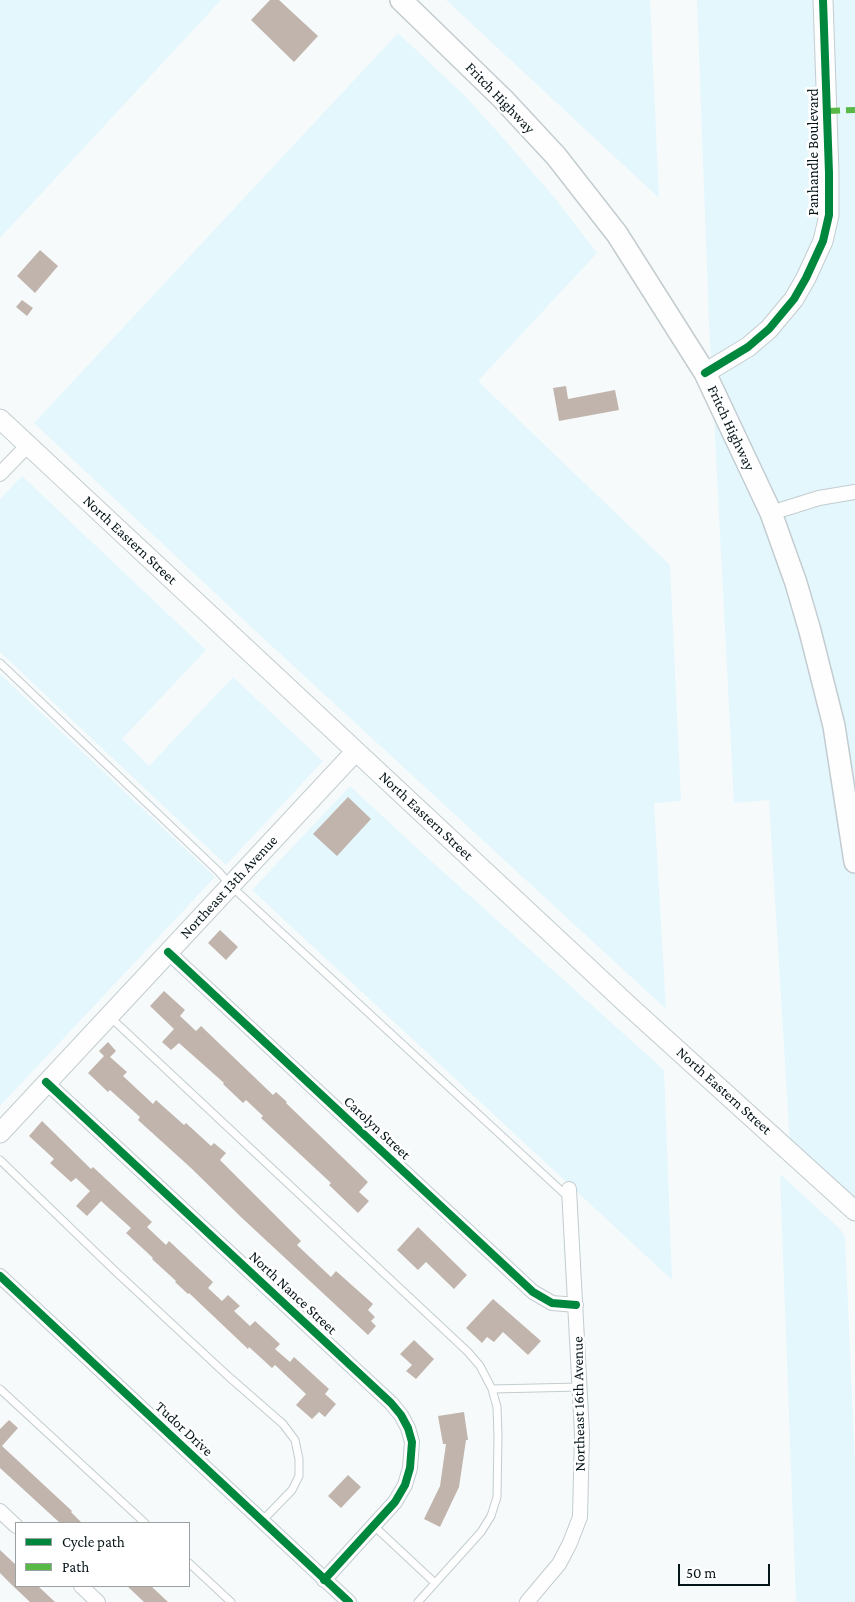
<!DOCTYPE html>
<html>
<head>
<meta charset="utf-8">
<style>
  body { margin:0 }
  #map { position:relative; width:855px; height:1602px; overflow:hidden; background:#f6fafb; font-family:"Crimson Pro",serif }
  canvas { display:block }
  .legend { position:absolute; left:15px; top:1522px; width:175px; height:65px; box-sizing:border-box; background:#fff; border:1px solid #9ba1a3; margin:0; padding:6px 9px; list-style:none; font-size:15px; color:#051419 }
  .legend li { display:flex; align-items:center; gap:10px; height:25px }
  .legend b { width:25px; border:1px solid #9ba1a3 }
  .scale { position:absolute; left:678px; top:1564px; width:92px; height:22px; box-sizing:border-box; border:2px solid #051419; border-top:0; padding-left:6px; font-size:15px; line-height:18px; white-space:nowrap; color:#051419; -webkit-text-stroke:4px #fff; paint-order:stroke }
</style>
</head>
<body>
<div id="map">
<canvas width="855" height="1602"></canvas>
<ul class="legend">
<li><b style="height:6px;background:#00873e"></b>Cycle path</li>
<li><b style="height:6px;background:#58b947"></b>Path</li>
</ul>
<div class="scale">50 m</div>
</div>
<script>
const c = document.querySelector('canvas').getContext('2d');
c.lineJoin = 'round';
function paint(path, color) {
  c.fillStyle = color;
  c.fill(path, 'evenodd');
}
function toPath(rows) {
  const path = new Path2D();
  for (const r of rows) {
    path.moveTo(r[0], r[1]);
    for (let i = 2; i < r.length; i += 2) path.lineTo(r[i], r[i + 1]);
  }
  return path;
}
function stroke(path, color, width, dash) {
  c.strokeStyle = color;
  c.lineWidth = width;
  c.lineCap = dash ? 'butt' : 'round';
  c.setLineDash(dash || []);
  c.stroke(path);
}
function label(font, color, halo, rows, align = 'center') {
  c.font = font + ' "Crimson Pro",serif';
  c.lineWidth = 5;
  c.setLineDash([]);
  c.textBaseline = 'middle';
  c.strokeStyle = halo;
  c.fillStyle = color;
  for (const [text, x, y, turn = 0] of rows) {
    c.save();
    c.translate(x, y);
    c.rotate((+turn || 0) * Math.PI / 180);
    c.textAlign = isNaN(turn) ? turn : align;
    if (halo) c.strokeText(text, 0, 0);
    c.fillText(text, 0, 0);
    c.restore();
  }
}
const built = toPath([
  [0,0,221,0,0,238],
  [446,0,650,0,659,198],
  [697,0,855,0,855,1206,790,1145,769,800,734,803,709,322],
  [398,33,464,95,504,139,554,197,597,253,478,381,670,565,681,801,654,803,666,1009,249,625,34,423],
  [22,476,206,650,122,739,149,766,233,677,323,761,226,865,0,652,0,499],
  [0,674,215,877,0,1106],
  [350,786,420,851,664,1070,672,1280,252,890],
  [780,1174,840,1229,845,1237,855,1466,855,1602,796,1602]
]);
const building = toPath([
  [270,0,279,0,318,36,294,62,251,20],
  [40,250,58,266,35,293,17,276],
  [22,300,33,308,27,316,16,307],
  [566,386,568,399,615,390,619,410,559,421,553,388],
  [348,797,371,819,337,856,313,834],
  [220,930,238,947,226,960,208,943],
  [164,991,185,1010,180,1016,196,1031,201,1026,273,1095,276,1092,287,1102,286,1103,368,1182,359,1192,369,1201,358,1213,329,1185,331,1183,261,1118,263,1116,246,1100,243,1103,223,1084,224,1083,179,1043,171,1050,162,1042,174,1029,150,1006],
  [108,1042,116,1051,110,1057,127,1072,123,1076,153,1104,156,1100,184,1125,186,1123,211,1146,214,1143,226,1153,220,1160,301,1241,297,1245,331,1277,336,1271,373,1304,368,1310,375,1317,371,1321,376,1326,368,1335,242,1218,191,1168,138,1120,140,1117,110,1090,108,1092,88,1073,104,1056,99,1051],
  [42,1121,91,1169,93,1167,152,1222,147,1227,166,1245,169,1241,213,1282,208,1288,222,1301,228,1295,240,1306,234,1311,250,1326,255,1321,280,1344,275,1349,290,1362,294,1357,329,1389,325,1394,336,1404,325,1417,319,1412,312,1419,296,1405,306,1394,275,1365,272,1368,249,1347,248,1349,189,1293,188,1294,175,1282,176,1281,152,1259,153,1258,126,1233,131,1228,101,1201,87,1216,76,1206,90,1191,76,1178,71,1182,50,1163,54,1159,29,1136],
  [418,1227,467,1275,454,1289,426,1262,418,1270,397,1250],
  [493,1299,541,1341,528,1355,503,1332,494,1342,487,1337,482,1343,466,1328],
  [414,1340,434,1359,416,1379,406,1371,412,1365,400,1354],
  [464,1412,468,1440,466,1440,459,1487,440,1527,424,1519,440,1486,446,1444,443,1444,438,1416],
  [9,1420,18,1428,2,1446,72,1511,71,1512,82,1523,60,1523,0,1468,0,1429],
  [348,1475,361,1487,341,1508,328,1496],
  [0,1550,16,1565,16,1586,38,1586,55,1602,30,1602,13,1586,0,1573],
  [127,1586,151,1586,168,1602,144,1602]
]);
const lane = toPath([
  [0,663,219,872,231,886,568,1197],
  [109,1016,468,1352,480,1366,492,1389,497,1407,498,1436,497,1497,491,1516,481,1532,418,1602],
  [0,1160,114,1270,228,1376,283,1424,295,1440,299,1459,299,1476,292,1490,262,1521],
  [0,1389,145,1523],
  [492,1389,580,1387],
  [374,1526,435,1583],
  [189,1563,231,1602]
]);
const street = toPath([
  [0,474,28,445],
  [771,513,819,498,855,492],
  [168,952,533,1292,552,1303,576,1305],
  [46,1082,391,1403,401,1415,408,1428,412,1442,410,1468,405,1485,395,1502,324,1580],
  [0,1276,349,1602],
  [0,1511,16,1526],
  [81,1586,98,1602],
  [527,1602,559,1564,570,1543,580,1517,582,1434,569,1189]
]);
const secondary = toPath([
  [705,373,748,347,769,329,794,299,806,278,823,241,829,215,829,173,823,0],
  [0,419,629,1006,855,1211],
  [0,1133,356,751]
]);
const primary = toPath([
  [401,0,503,99,556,156,617,234,705,373,771,513,796,583,810,631,834,726,855,862]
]);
const quiet = toPath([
  [828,111,855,110]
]);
const cycleway = toPath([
  [705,373,748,347,769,329,794,299,806,278,823,241,829,215,829,173,823,0],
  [168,952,533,1292,552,1303,576,1305],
  [46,1082,391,1403,401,1415,408,1428,412,1442,410,1468,405,1485,395,1502,324,1580],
  [0,1276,349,1602]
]);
const streetNames = [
  ["Fritch Highway",500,98,46],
  ["Panhandle Boulevard",813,152,-90],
  ["Fritch Highway",731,428,65],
  ["North Eastern Street",130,540,43],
  ["North Eastern Street",426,816,43],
  ["Northeast 13th Avenue",229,887,-47],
  ["North Eastern Street",724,1091,42],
  ["Carolyn Street",377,1128,43],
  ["North Nance Street",293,1293,43],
  ["Northeast 16th Avenue",579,1404,-91],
  ["Tudor Drive",184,1429,43]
];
paint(built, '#e4f7fd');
paint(building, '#c1b4ac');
stroke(lane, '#c3ccd0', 9);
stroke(street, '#c3ccd0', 16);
stroke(secondary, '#c3ccd0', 21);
stroke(primary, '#c3ccd0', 24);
stroke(lane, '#fefefe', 7);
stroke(street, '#fefefe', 14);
stroke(secondary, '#fefefe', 19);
stroke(primary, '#fefefe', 21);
stroke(quiet, '#58b947', 6, [12, 6]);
stroke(cycleway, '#00873e', 8);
label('15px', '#051419', '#fff', streetNames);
</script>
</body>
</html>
